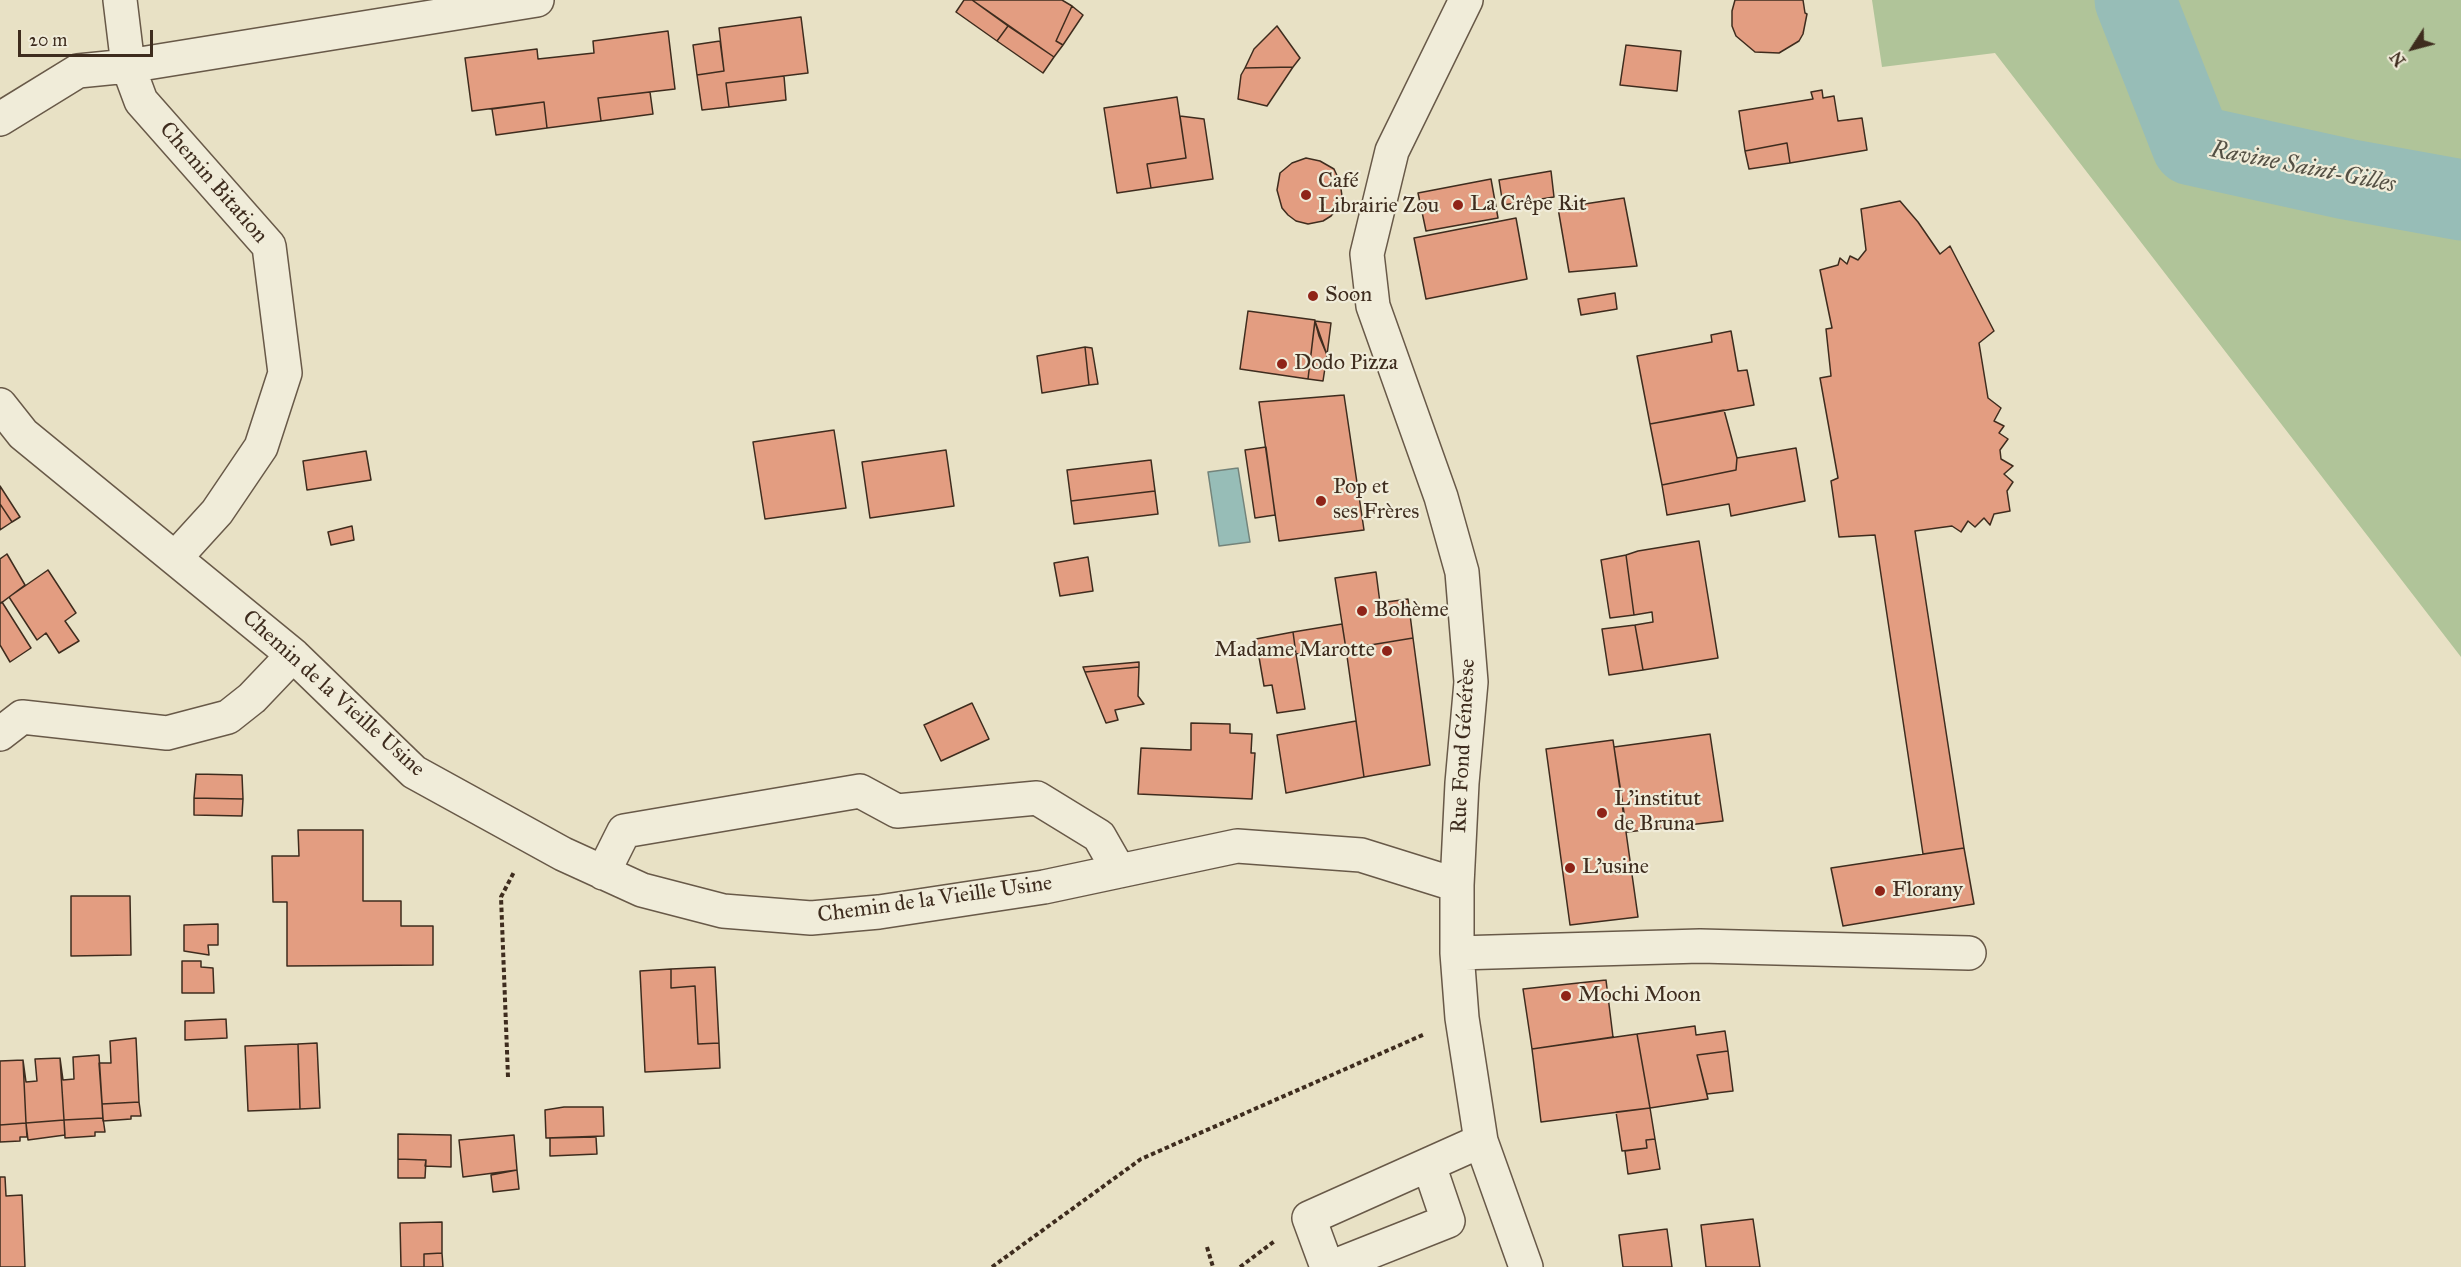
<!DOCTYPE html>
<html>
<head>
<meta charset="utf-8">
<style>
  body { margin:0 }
  #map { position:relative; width:2461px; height:1267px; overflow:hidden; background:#e8e1c5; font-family:"IM FELL Great Primer",serif }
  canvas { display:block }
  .north { position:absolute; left:2383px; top:18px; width:60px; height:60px; -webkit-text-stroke:4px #f0ecd9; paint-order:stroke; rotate:234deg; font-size:16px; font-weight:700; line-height:24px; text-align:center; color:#3e2c1e }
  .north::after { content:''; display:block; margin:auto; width:21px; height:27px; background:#3e2c1e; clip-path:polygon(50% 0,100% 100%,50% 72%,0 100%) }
  .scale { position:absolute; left:18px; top:30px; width:135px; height:27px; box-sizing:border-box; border:3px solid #3e2c1e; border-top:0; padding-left:8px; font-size:18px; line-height:21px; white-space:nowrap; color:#3e2c1e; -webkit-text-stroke:4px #f0ecd9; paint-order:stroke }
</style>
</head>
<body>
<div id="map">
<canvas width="2461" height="1267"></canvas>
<div class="north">N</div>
<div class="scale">20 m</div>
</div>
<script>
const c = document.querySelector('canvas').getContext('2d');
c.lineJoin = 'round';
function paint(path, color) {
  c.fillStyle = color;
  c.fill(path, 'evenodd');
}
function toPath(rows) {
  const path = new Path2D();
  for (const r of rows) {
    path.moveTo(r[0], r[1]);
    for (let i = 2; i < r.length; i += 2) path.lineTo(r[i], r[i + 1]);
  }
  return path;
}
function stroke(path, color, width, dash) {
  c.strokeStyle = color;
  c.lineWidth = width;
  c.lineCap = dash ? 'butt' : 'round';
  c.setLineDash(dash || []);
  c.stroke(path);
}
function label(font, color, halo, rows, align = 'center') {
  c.font = font + ' "IM FELL Great Primer",serif';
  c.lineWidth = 4.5;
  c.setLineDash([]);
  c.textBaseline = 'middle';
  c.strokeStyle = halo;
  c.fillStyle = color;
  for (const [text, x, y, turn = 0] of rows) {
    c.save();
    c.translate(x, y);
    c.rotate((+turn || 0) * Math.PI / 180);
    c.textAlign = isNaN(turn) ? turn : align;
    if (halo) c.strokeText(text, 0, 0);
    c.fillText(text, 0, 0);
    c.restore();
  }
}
const green = toPath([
  [1872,0,2461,0,2461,657,1995,53,1882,67]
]);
const water = toPath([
  [1238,468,1250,542,1219,546,1208,472,1238,468]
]);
const river = toPath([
  [2135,0,2192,145,2346,179,2461,200]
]);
const building = toPath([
  [964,0,972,0,1008,26,997,41,956,12,964,0],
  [972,0,1062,0,1072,6,1056,41,1063,45,1054,57,972,0],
  [1735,0,1803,0,1805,13,1807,14,1803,34,1799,41,1779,53,1755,52,1736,36,1732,26,1732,11,1735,0],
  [1072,6,1083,15,1063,45,1056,41,1072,6],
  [801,17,808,73,726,83,729,107,702,110,697,75,724,71,719,28,801,17],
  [1008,26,1054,57,1043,73,997,41,1008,26],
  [1277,26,1300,58,1293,67,1245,68,1254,49,1277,26],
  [668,31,675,89,598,98,601,121,547,128,544,102,472,111,465,58,537,49,538,59,594,53,593,41,668,31],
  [720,41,724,71,697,75,693,45,720,41],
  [1626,45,1681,51,1677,91,1620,85,1626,45],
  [1293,67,1267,106,1238,99,1241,75,1245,68,1293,67],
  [784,76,786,100,729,107,726,83,784,76],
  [1822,90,1823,98,1834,96,1838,121,1862,118,1867,150,1790,163,1787,143,1745,151,1739,111,1813,99,1811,92,1822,90],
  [650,92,653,114,601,121,598,98,650,92],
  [1177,97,1186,158,1147,164,1151,188,1117,193,1104,108,1177,97],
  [544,102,547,128,496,135,492,109,544,102],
  [1180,116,1204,119,1213,179,1151,188,1147,164,1186,158,1180,116],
  [1787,143,1790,163,1749,169,1745,151,1787,143],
  [1306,158,1320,161,1334,169,1340,182,1342,196,1338,207,1331,216,1323,221,1308,224,1296,221,1288,215,1282,208,1277,190,1280,173,1292,163,1306,158],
  [1551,171,1554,197,1503,205,1499,180,1551,171],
  [1491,179,1498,218,1426,231,1418,193,1491,179],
  [1624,198,1637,266,1569,272,1558,208,1624,198],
  [1900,201,1918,222,1940,254,1950,246,1994,331,1979,343,1988,398,2001,408,1994,421,2004,426,1999,433,2008,439,2000,450,2001,459,2013,466,2004,474,2013,482,2007,491,2010,511,1994,514,1990,525,1984,518,1975,527,1968,521,1961,532,1952,526,1915,531,1964,848,1923,854,1875,535,1839,537,1831,481,1838,478,1820,378,1831,376,1826,329,1832,328,1820,270,1838,265,1840,258,1847,264,1850,256,1858,260,1866,250,1861,209,1900,201],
  [1516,218,1527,279,1426,299,1414,238,1516,218],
  [1615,293,1617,309,1581,315,1578,299,1615,293],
  [1248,311,1315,320,1308,379,1240,369,1248,311],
  [1315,321,1331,323,1327,355,1319,336,1315,321],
  [1315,321,1327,355,1323,381,1308,379,1315,321],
  [1731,331,1738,371,1747,370,1754,405,1650,424,1637,356,1712,342,1711,335,1731,331],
  [1085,347,1089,385,1042,393,1037,356,1085,347],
  [1085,347,1092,348,1098,384,1089,385,1085,347],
  [1344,395,1364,530,1279,541,1259,402,1344,395],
  [1724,410,1737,458,1736,470,1662,485,1650,424,1724,410],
  [834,430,846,508,765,519,753,442,834,430],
  [1266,447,1275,515,1255,518,1245,450,1266,447],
  [1796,448,1805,501,1731,516,1729,504,1667,515,1662,485,1736,470,1737,458,1796,448],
  [946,450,954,506,870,518,862,462,946,450],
  [366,451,371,480,307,490,303,461,366,451],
  [1151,460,1155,491,1071,501,1067,470,1151,460],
  [0,486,20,517,12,522,0,504,0,486],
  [1155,491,1158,514,1074,524,1071,501,1155,491],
  [0,504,12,522,0,530,0,504],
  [352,526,354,540,331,545,328,532,352,526],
  [1699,541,1718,658,1643,670,1635,625,1653,622,1652,612,1634,615,1626,555,1638,551,1699,541],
  [7,554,25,585,0,604,0,559,7,554],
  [1626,555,1634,615,1610,618,1601,560,1626,555],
  [1088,557,1093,591,1060,596,1054,563,1088,557],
  [48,570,76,613,65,621,79,641,59,653,46,633,37,640,9,597,48,570],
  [1376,572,1380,603,1408,599,1413,638,1346,649,1335,578,1376,572],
  [2,602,31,648,10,662,0,645,0,604,2,602],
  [1342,624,1346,649,1296,654,1293,632,1342,624],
  [1635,625,1643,670,1609,675,1602,629,1635,625],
  [1293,632,1296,654,1259,657,1256,639,1293,632],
  [1413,638,1430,765,1364,777,1346,649,1413,638],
  [1296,654,1305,709,1277,713,1272,685,1264,686,1259,657,1296,654],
  [1139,662,1139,667,1085,672,1083,667,1139,662],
  [1139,667,1138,696,1144,704,1115,710,1118,720,1106,723,1085,672,1139,667],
  [972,703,989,739,941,761,924,725,972,703],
  [1356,721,1364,777,1286,793,1277,735,1356,721],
  [1191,723,1230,724,1230,733,1252,734,1251,753,1255,753,1252,799,1138,794,1141,748,1191,750,1191,723],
  [1710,734,1723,821,1627,832,1614,747,1710,734],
  [1613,740,1638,917,1570,925,1546,749,1613,740],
  [196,774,242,775,243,799,194,798,196,774],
  [194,798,243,799,242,816,194,815,194,798],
  [298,830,363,830,363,901,401,901,401,926,433,926,433,965,287,966,287,902,273,902,272,856,299,856,298,830],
  [1964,848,1974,904,1843,926,1831,868,1964,848],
  [71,896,130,896,131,955,71,956,71,896],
  [218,924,218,945,208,945,209,955,184,951,184,925,218,924],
  [182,961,201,961,201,967,213,968,214,993,182,993,182,961],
  [715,967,719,1043,698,1044,695,986,671,988,671,969,715,967],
  [671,969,671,988,695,986,698,1044,719,1043,720,1068,645,1072,640,971,671,969],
  [1606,980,1613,1037,1532,1049,1523,989,1606,980],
  [226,1019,227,1038,185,1040,185,1021,226,1019],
  [1695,1026,1696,1035,1725,1031,1728,1051,1697,1055,1708,1099,1650,1108,1637,1034,1695,1026],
  [1637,1034,1650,1108,1541,1122,1532,1049,1637,1034],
  [136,1038,139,1102,102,1104,99,1063,111,1063,110,1041,136,1038],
  [317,1043,320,1108,300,1109,298,1044,317,1043],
  [298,1044,300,1109,248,1111,245,1046,298,1044],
  [1728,1051,1733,1091,1707,1094,1697,1055,1728,1051],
  [99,1055,103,1118,64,1120,60,1058,63,1080,74,1079,73,1057,99,1055],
  [60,1058,64,1120,26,1123,23,1060,26,1082,37,1081,35,1059,60,1058],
  [23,1060,26,1123,0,1125,0,1061,23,1060],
  [139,1102,141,1116,131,1116,131,1119,103,1121,102,1104,139,1102],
  [564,1107,603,1107,604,1136,546,1138,545,1110,564,1107],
  [1650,1108,1655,1139,1646,1140,1647,1148,1622,1151,1616,1112,1650,1108],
  [103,1118,105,1132,95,1132,95,1136,65,1138,64,1120,103,1118],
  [64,1120,65,1135,28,1140,26,1123,64,1120],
  [26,1123,27,1137,20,1137,20,1141,0,1142,0,1125,26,1123],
  [398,1134,451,1135,451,1167,425,1166,426,1160,398,1159,398,1134],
  [514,1135,517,1170,463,1177,459,1140,514,1135],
  [596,1137,597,1154,550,1156,550,1138,596,1137],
  [1655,1139,1660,1169,1628,1174,1625,1151,1647,1148,1646,1140,1655,1139],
  [398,1159,426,1160,425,1178,398,1178,398,1159],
  [517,1170,519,1189,493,1192,491,1175,517,1170],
  [0,1177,5,1177,6,1196,22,1195,25,1267,0,1267,0,1177],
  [1753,1219,1760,1267,1706,1267,1701,1225,1753,1219],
  [442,1222,442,1253,424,1254,424,1267,401,1267,400,1223,442,1222],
  [1667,1229,1672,1267,1623,1267,1619,1235,1667,1229],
  [442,1253,443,1267,424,1267,424,1254,442,1253]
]);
const path = toPath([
  [508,1077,501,897,514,872],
  [1207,1247,1213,1267],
  [992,1267,1141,1159,1425,1034],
  [1240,1267,1276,1240]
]);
const minor = toPath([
  [120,0,128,66,141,101,269,246,285,373,261,447,217,512,176,557],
  [1466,0,1392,151,1367,254,1373,306,1441,497,1462,572,1471,682,1462,783,1457,885,1457,953,1462,1018,1481,1141,1526,1267],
  [0,119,78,71,128,66,537,0],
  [0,405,23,434,293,655,414,772,563,854,642,890,723,911,811,918,879,912,1044,887,1237,846,1361,855,1457,885],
  [0,734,22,717,167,733,228,717,252,698,293,655],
  [603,873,624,831,860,791,897,811,1037,798,1099,836,1119,871],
  [1457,953,1700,946,1969,953],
  [1327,1267,1309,1218,1481,1141],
  [1332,1267,1448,1221,1429,1165]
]);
const markers = [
  [1306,195,6,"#8f2418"],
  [1458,205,6,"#8f2418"],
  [1313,296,6,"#8f2418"],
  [1282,364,6,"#8f2418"],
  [1321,501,6,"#8f2418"],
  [1362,611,6,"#8f2418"],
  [1387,651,6,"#8f2418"],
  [1602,813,6,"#8f2418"],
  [1570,868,6,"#8f2418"],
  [1880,891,6,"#8f2418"],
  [1566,996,6,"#8f2418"]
];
const poiNames = [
  ["Café",1318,182],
  ["Librairie Zou",1318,207],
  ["La Crêpe Rit",1470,205],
  ["Soon",1325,296],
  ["Dodo Pizza",1294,364],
  ["Pop et",1333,488],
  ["ses Frères",1333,513],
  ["Bohème",1374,611],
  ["Madame Marotte",1375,651,"right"],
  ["L'institut",1614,800],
  ["de Bruna",1614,825],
  ["L’usine",1582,868],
  ["Florany",1892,891],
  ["Mochi Moon",1578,996]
];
const streetNames = [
  ["Chemin Bitation",213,183,49],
  ["Chemin de la Vieille Usine",333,694,42],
  ["Rue Fond Générèse",1464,746,-87],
  ["Chemin de la Vieille Usine",935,900,-8]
];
const waterNames = [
  ["Ravine Saint-Gilles",2303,168,11]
];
paint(green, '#b0c499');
paint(water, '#97bdb7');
stroke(water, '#73837a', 1.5);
stroke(river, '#97bdb7', 81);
paint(building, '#e39d81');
stroke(building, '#3e2c1e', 1.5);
stroke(minor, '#685948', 36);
stroke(path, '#3e2c1e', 4, [4.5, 3]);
stroke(minor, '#f0ecd9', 33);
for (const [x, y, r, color] of markers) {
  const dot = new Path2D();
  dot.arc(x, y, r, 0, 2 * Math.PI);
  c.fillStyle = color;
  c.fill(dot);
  stroke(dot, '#f0ecd9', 2);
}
label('22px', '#3e2c1e', '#f0ecd9', poiNames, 'left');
label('22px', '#3e2c1e', '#f0ecd9', streetNames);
label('italic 24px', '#545044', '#f0ecd9', waterNames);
</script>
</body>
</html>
